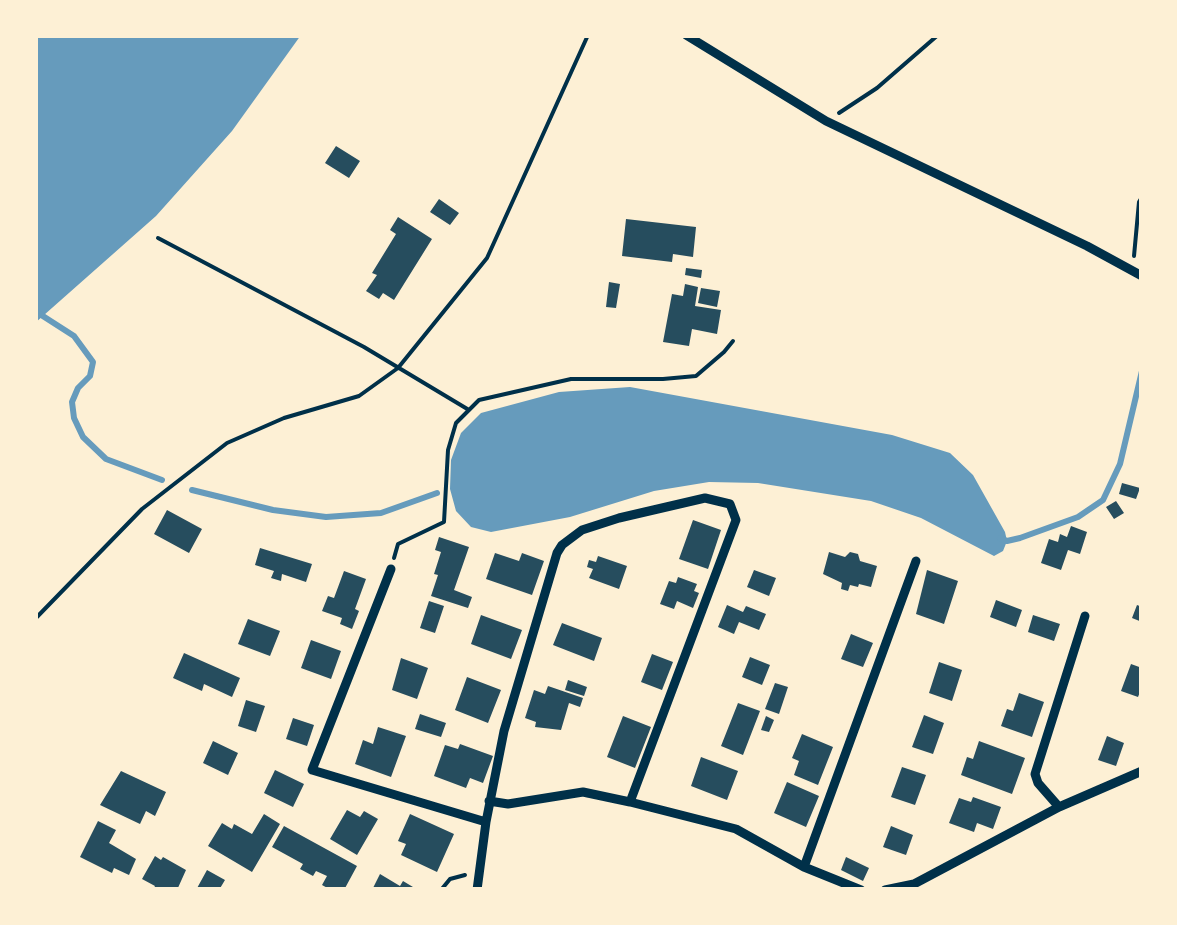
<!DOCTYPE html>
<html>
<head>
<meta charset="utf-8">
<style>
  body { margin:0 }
  #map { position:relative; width:1177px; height:925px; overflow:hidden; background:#fdf0d5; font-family:Commissioner,sans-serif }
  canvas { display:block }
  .frame { position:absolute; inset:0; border:38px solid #fdf0d5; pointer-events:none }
</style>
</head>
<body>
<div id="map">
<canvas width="1177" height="925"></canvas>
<div class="frame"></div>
</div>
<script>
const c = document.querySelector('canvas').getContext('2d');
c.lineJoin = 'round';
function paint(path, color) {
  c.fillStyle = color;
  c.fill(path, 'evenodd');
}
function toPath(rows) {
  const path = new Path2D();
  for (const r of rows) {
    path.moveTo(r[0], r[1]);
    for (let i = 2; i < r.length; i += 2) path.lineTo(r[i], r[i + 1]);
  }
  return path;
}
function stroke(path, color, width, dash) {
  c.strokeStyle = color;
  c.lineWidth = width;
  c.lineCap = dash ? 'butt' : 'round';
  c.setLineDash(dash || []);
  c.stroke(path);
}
const water = toPath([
  [35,35,301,35,232,131,156,216,35,323],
  [630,387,892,435,950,453,973,475,1005,532,1007,541,1003,551,994,556,921,518,871,501,758,483,709,482,654,491,570,517,491,532,471,527,456,511,450,489,451,460,461,433,481,413,559,392]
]);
const stream = toPath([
  [35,311,74,336,93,362,90,376,78,388,72,402,74,418,83,437,106,459,162,480],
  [192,490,273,510,326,517,381,513,437,493],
  [1000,538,1007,541,1020,538,1078,517,1103,500,1120,464,1142,371]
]);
const building = toPath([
  [336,146,360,161,349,178,325,163],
  [439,199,459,213,450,225,430,212],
  [398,217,432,239,394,300,383,293,379,299,366,291,377,275,372,273,396,234,390,230],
  [626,219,696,227,693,257,673,254,672,262,622,256],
  [686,268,702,270,701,278,685,275],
  [609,282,620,284,616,308,606,307],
  [685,284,698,287,695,306,721,310,717,334,692,329,689,346,663,342,672,294,683,296],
  [701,288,720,291,717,307,698,303],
  [1122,483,1140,488,1136,499,1119,494],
  [1116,501,1124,513,1114,519,1106,507],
  [167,510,202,529,189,553,154,534],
  [693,520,721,530,708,569,679,559],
  [1071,526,1087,532,1080,554,1068,550,1061,570,1041,563,1049,539,1058,542,1060,534,1067,537],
  [439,537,469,547,454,590,472,597,468,608,431,596,438,575,434,574,441,552,435,550],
  [260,548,312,564,306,582,282,574,281,581,271,578,274,571,255,565],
  [829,552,845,557,850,552,858,554,860,561,877,566,871,587,859,584,858,587,850,585,848,591,841,589,842,583,823,574],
  [495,553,519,561,522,553,544,561,532,595,486,579],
  [598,556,627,566,619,589,589,578,593,569,587,567,589,560,596,562],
  [754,570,776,578,769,596,747,587],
  [927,570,958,581,944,624,916,614],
  [344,571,366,579,355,609,359,611,352,629,340,624,342,618,322,611,328,596,334,598],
  [678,577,697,584,694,591,699,593,693,608,677,601,674,609,660,604,669,581,676,583],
  [996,600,1022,610,1016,627,990,617],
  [429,601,444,606,435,633,420,628],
  [727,605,743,612,746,606,766,614,759,630,739,622,734,634,718,627],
  [1137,605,1142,607,1142,622,1132,618],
  [481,615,522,630,511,659,471,644],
  [1033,615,1060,624,1054,641,1028,632],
  [248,619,280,631,270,656,238,644],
  [562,623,602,638,594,661,553,645],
  [851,634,873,643,863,667,841,659],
  [311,640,341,651,331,679,301,668],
  [184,653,240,678,232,697,204,684,202,691,173,678],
  [652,654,673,662,662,690,641,682],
  [750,657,770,665,762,685,742,677],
  [401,658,428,668,417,699,392,690],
  [939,662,962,670,952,701,929,693],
  [1131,664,1142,668,1142,687,1138,697,1121,691],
  [467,677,501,690,488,723,455,710],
  [568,680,587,687,584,696,565,690],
  [775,683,788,687,779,714,765,709],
  [548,686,583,698,580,707,569,703,561,730,535,727,536,722,525,718,534,690,545,694],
  [1019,693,1044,702,1032,737,1001,726,1007,709,1013,711],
  [246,700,265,706,256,732,238,726],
  [738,703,760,711,743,755,721,746],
  [420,714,446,723,441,737,415,729],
  [924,715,944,723,933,754,912,747],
  [623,716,651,727,635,768,607,757],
  [766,716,774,720,769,732,761,730],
  [293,718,314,725,307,746,286,739],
  [378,727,406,736,391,777,355,764,363,740,373,744],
  [802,734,833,747,818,785,794,775,799,761,792,758],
  [1107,736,1124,743,1116,766,1098,760],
  [213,741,238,753,228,775,203,763],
  [979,741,1025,758,1012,794,961,775,967,757,973,759],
  [460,744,493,756,483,783,470,778,466,788,434,776,445,745,458,749],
  [701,757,738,771,727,800,691,786],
  [902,767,926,775,915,805,891,797],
  [275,770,304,784,293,807,264,793],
  [121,771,166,792,155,816,146,811,140,824,100,805],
  [787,782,819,796,806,827,774,813],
  [973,797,1001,807,993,829,977,823,974,832,949,823,959,798,971,802],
  [347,810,360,817,364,811,378,819,357,855,330,839],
  [264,814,280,824,252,872,208,846,222,823,232,829,234,824,252,834],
  [410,814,454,834,437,872,401,855,406,844,398,841],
  [98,821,116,830,109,843,136,859,129,875,114,868,112,873,80,857],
  [284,826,357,866,344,890,331,890,322,885,327,876,316,871,313,876,300,869,303,864,272,847],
  [891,826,913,835,906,855,883,847],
  [155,856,161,860,163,857,186,870,177,890,153,890,155,886,142,879],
  [846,857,869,868,863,881,841,870],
  [207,870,225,880,219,890,196,890],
  [380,874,400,886,403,881,418,890,372,890]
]);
const path = toPath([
  [839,113,877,88,938,35],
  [158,238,364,347,469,410,479,400,571,379,663,379,696,376,724,352,733,341],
  [1134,256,1139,202,1142,197],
  [394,558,398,544,444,522,448,450,456,423,469,410],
  [35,619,142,509,227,443,284,418,359,396,398,368,487,258,588,35],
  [441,890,450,879,465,875]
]);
const minor = toPath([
  [686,35,826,121,1087,246,1142,276],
  [391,569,312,770,486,822],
  [489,801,508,804,583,792,630,802,736,829,804,867,861,890],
  [1059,807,1038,783,1035,774,1085,616],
  [804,867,916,561],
  [477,890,486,822,504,731,557,553,562,545,582,530,619,518,705,498,730,504,736,520,630,802],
  [885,890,914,884,1059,807,1142,771]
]);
paint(water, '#669bbc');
stroke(stream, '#669bbc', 6);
paint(building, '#264d5e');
stroke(path, '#003049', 4);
stroke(minor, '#003049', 9);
</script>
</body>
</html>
